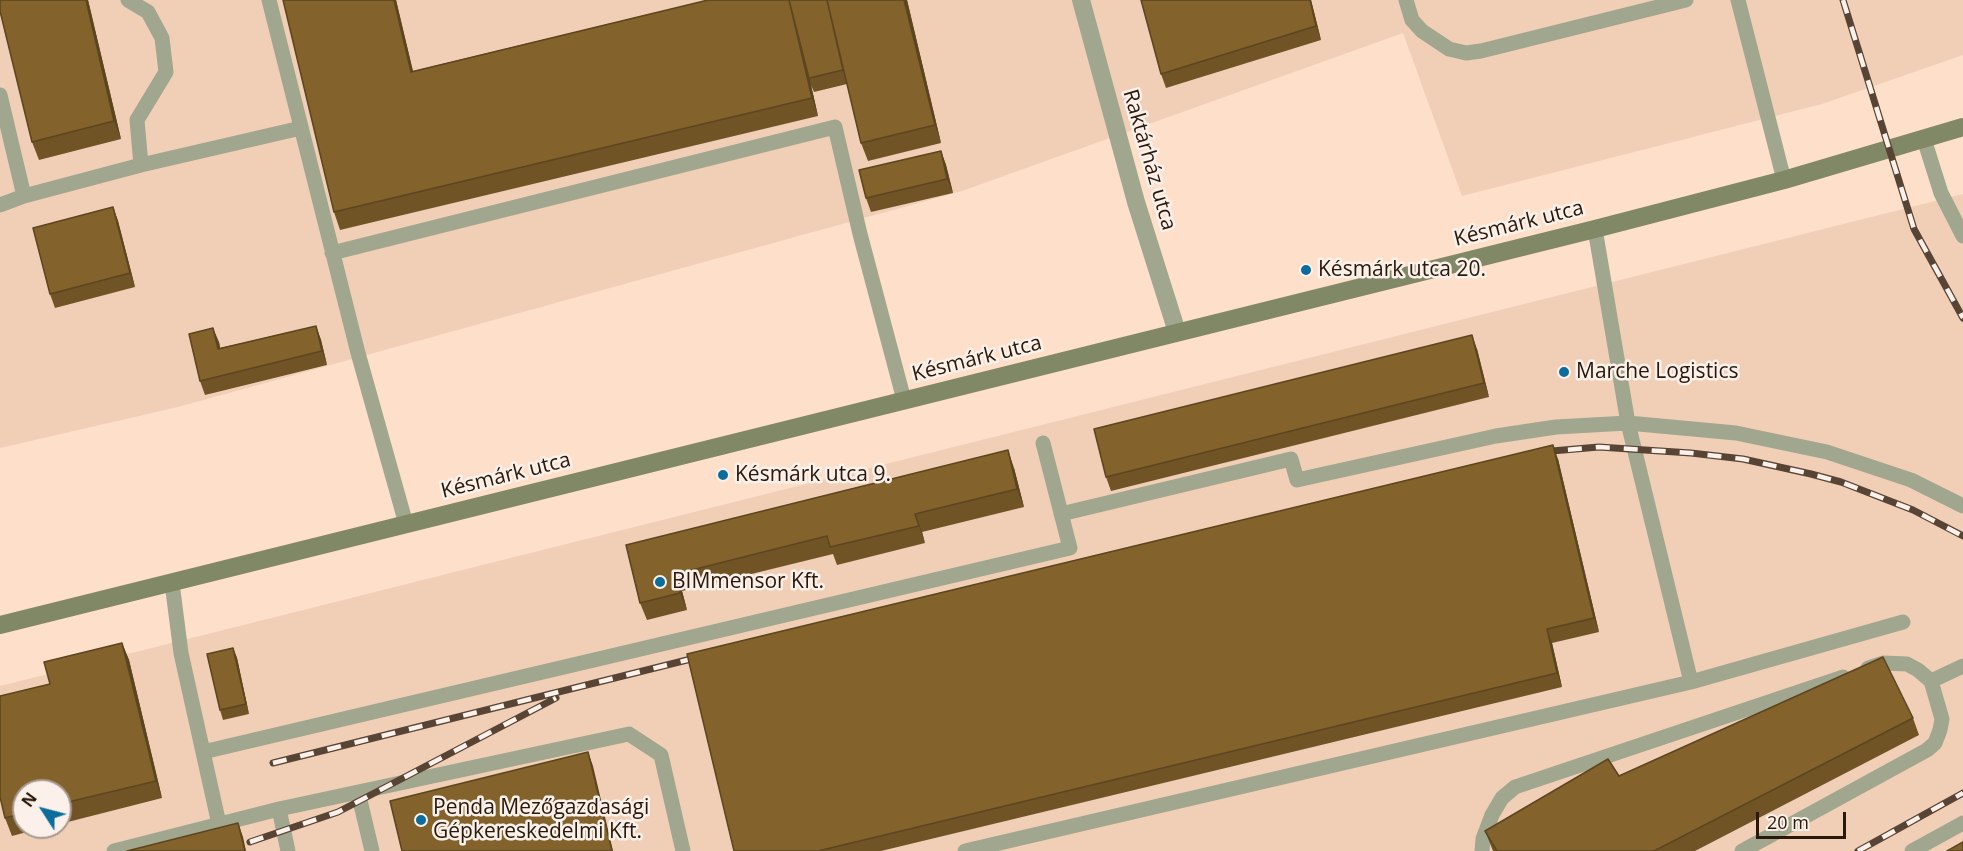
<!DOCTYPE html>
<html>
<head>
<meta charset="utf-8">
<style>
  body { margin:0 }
  #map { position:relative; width:1963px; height:851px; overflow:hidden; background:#fedfca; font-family:"Open Sans",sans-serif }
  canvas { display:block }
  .north { position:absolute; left:12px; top:779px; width:60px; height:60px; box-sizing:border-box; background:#fbf1ea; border:2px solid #a79a90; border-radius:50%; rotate:306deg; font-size:16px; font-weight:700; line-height:24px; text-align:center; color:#2a180a }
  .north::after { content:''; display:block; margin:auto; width:21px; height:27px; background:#0b6d9b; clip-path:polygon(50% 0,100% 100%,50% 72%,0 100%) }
  .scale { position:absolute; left:1756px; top:812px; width:90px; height:27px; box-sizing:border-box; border:3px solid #2a180a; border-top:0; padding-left:8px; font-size:18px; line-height:21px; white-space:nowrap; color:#2a180a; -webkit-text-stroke:4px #fbf1ea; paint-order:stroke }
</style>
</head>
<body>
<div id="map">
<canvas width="1963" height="851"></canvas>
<div class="north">N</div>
<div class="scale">20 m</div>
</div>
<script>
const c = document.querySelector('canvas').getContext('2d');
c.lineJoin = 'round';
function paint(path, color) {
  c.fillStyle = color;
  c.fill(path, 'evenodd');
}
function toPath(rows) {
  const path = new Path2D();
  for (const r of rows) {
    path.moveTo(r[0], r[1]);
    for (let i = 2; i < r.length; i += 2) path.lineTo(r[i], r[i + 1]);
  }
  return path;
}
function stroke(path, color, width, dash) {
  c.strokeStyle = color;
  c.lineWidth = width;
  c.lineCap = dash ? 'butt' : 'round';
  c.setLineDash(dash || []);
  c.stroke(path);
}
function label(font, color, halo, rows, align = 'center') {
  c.font = font + ' "Open Sans",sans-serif';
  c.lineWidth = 5;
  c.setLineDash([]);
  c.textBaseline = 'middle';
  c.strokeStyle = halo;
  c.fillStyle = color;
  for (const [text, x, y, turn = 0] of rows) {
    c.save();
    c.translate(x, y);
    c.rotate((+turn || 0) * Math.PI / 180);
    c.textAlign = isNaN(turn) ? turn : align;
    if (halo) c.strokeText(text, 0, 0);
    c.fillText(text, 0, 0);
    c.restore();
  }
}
const built = toPath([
  [0,0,1963,0,1963,55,1822,104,1462,196,1403,33,962,191,178,407,0,448],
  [1963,194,1963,851,0,851,0,686],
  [24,791,60,791,60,827,24,827]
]);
const lane = toPath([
  [128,0,148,12,162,38,166,72,137,120,141,165],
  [269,0,358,353,406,524],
  [1406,0,1412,20,1422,31,1449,49,1466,53,1481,51,1686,0],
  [1738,0,1784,180],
  [0,95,24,196],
  [1924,139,1941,193,1963,236],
  [0,205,24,196,141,165,301,128],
  [1595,229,1628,423,1691,682],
  [332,253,835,127,860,234,904,400],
  [1061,514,1291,459,1297,480,1496,436,1556,427,1628,423,1736,433,1827,452,1911,480,1963,506],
  [172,583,181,653,219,824],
  [1931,681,1963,666],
  [203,752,1070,548,1043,443],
  [358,792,372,851],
  [279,809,288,851],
  [114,851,279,809,629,734,661,755,683,851],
  [965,851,1691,682,1903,622],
  [1482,851,1483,839,1492,815,1502,798,1515,787,1843,677],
  [1742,851,1927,750,1935,743,1940,730,1942,719,1931,681,1918,670,1907,664,1883,663,1868,668],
  [1912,851,1963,823]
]);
const street = toPath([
  [1081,0,1136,202,1177,332]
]);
const secondary = toPath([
  [0,625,1595,229,1784,180,1963,127]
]);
const rail = toPath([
  [1843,0,1914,229,1963,318],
  [1540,452,1599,447,1691,453,1743,459,1811,474,1841,482,1913,510,1963,536],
  [273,763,703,656],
  [250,842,338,812,556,698],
  [1858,851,1963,793]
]);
const wall = toPath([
  [88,0,121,139,39,160,32,142],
  [396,0,413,71,708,0,907,0,941,143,868,161,861,143,847,84,814,92,811,85,818,116,340,230,334,212],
  [1141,0,1311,0,1321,40,1166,88,1161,74],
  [941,151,946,165,953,193,871,212,866,198],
  [113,207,118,221,135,287,55,308,50,294],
  [316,326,321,340,327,365,205,395,200,381,219,342,220,348],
  [1477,349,1489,397,1111,491,1106,477],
  [1558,459,1599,632,1552,643,1562,687,881,851,734,851],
  [1014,468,1024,507,922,532,925,543,837,565,833,554,682,591,687,610,647,620,640,603,626,545],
  [122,643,129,660,162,798,60,824,60,791,24,791,24,827,46,827,12,836,5,818,50,684],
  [233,648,237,658,249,714,223,720,220,710],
  [1913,718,1919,735,1695,851,1493,851,1485,831,1619,776]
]);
const shadedWall = toPath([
  [86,0,88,0,121,139,114,121],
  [394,0,396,0,417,89,411,72],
  [789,0,811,85,818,116,812,98],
  [904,0,907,0,941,143,935,125],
  [1310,0,1311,0,1321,40,1316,26],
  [941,151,946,165,953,193,947,179],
  [113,207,118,221,135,287,130,273],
  [316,326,321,340,327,365,322,351],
  [213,328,219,342,223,363,218,349],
  [1472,335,1477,349,1489,397,1484,383],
  [1553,445,1558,459,1599,632,1594,618],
  [1008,450,1014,468,1024,507,1017,489],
  [915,514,922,532,925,543,919,526],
  [676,574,682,591,687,610,680,593],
  [1547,629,1552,643,1562,687,1557,673],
  [122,643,129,660,162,798,156,781],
  [233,648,237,658,249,714,246,704],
  [588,752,593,766,613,851,612,851],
  [238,823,243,837,246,851,245,851]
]);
const building = toPath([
  [0,0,86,0,114,121,32,142,0,11,0,0],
  [283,0,394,0,411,72,708,0,789,0,812,98,334,212,283,0],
  [789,0,827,0,843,70,809,78,789,0],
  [827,0,904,0,935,125,861,143,827,0],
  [1141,0,1310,0,1316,26,1161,74,1141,0],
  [941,151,947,179,866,198,859,170,941,151],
  [113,207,130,273,50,294,33,228,113,207],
  [316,326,322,351,200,381,189,334,213,328,218,349,316,326],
  [1472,335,1484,383,1106,477,1094,429,1472,335],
  [1553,445,1594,618,1547,629,1557,673,818,851,734,851,687,654,1553,445],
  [1008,450,1017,489,915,514,919,526,830,547,827,536,676,574,680,593,640,603,626,545,1008,450],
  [122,643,156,781,60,804,60,791,24,791,24,813,5,818,0,797,0,696,50,684,44,662,122,643],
  [233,648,246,704,220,710,207,654,233,648],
  [1883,657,1913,718,1654,851,1497,851,1485,831,1608,759,1619,776,1883,657],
  [588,752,612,851,402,851,390,801,588,752],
  [238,823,245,851,127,851,238,823],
  [1963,842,1963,851,1947,851,1963,842]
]);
const markers = [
  [1306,270,6,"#0b6d9b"],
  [1564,372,6,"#0b6d9b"],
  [723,475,6,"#0b6d9b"],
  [660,582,6,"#0b6d9b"],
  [421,820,6,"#0b6d9b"]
];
const streetNames = [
  ["Raktárház utca",1149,160,74],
  ["Késmárk utca",1519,224,-14],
  ["Késmárk utca",977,359,-14],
  ["Késmárk utca",506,476,-14]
];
const poiNames = [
  ["Késmárk utca 20.",1318,270],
  ["Marche Logistics",1576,372],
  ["Késmárk utca 9.",735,475],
  ["BIMmensor Kft.",672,582],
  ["Penda Mezőgazdasági",433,808],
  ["Gépkereskedelmi Kft.",433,832]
];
paint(built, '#f1cfb7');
stroke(lane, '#a1a78f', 15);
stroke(street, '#a1a78f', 18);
stroke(secondary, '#818865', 18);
stroke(rail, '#584434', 7);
stroke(rail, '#fbf1ea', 4.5, [14]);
paint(wall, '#715426');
paint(shadedWall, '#5c451f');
paint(building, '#83622c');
stroke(building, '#5c451f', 1.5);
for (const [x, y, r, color] of markers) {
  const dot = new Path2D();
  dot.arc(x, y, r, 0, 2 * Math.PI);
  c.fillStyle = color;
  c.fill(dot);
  stroke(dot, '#fbf1ea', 2);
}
label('21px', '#2a180a', '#fbf1ea', streetNames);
label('21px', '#2a180a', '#fbf1ea', poiNames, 'left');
</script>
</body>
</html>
